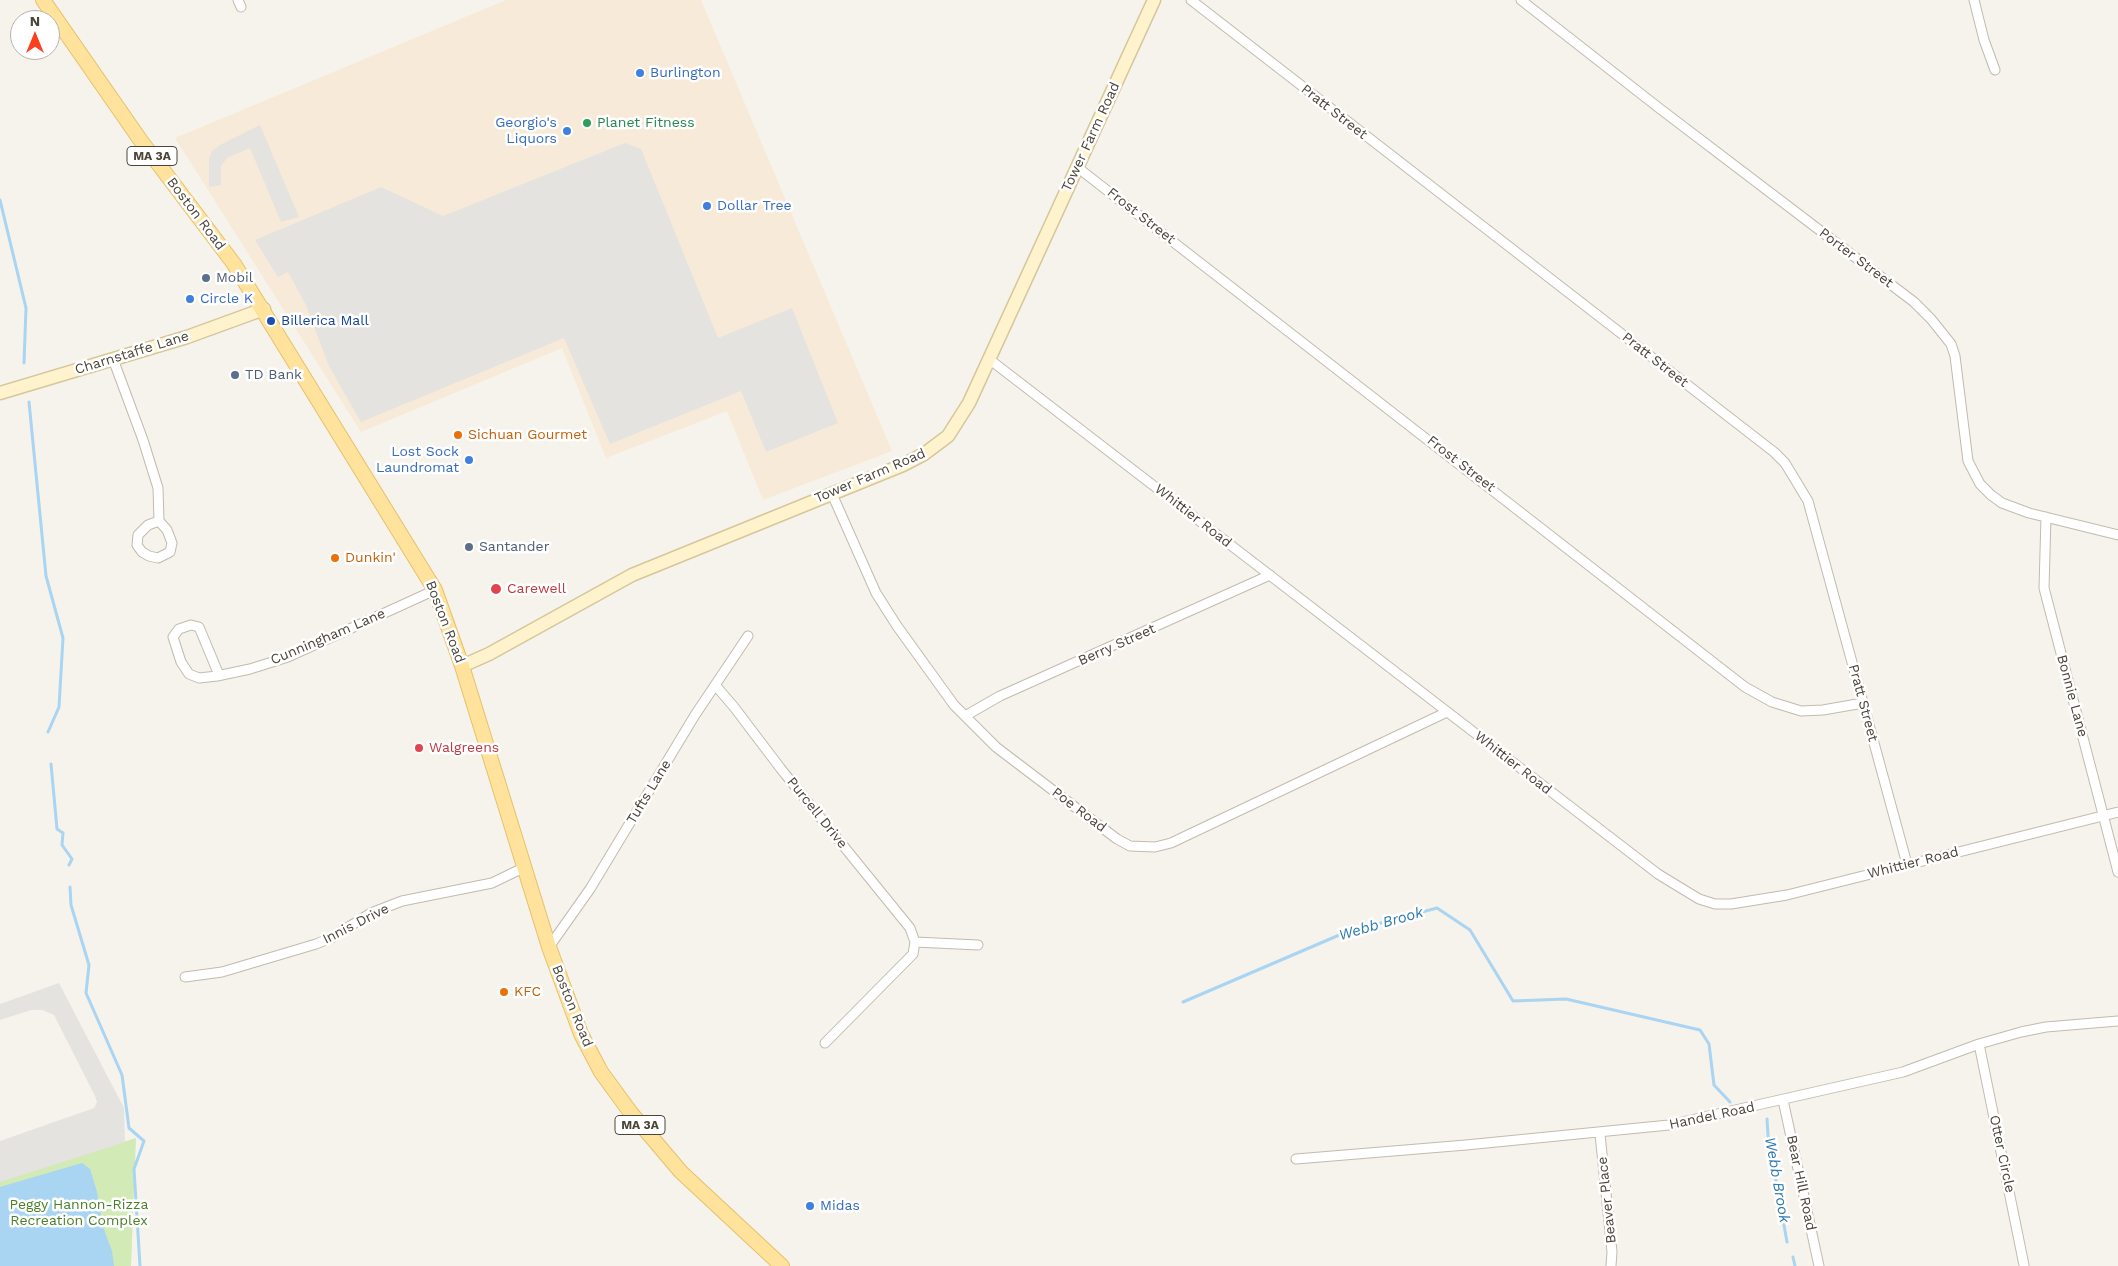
<!DOCTYPE html>
<html>
<head>
<meta charset="utf-8">
<style>
  body { margin:0 }
  #map { position:relative; width:2118px; height:1266px; overflow:hidden; background:#f6f3ec; font-family:"Work Sans",sans-serif }
  canvas { display:block }
  .north { position:absolute; left:10px; top:10px; width:50px; height:50px; box-sizing:border-box; background:#fff; border:1px solid #b7b4b0; border-radius:50%; rotate:0deg; font-size:14px; font-weight:700; line-height:20px; text-align:center; color:#4b4439 }
  .north::after { content:''; display:block; margin:auto; width:18px; height:22px; background:#fc3f1d; clip-path:polygon(50% 0,100% 100%,50% 72%,0 100%) }
</style>
</head>
<body>
<div id="map">
<canvas width="2118" height="1266"></canvas>
<div class="north">N</div>
</div>
<script>
const c = document.querySelector('canvas').getContext('2d');
c.lineJoin = 'round';
function paint(path, color) {
  c.fillStyle = color;
  c.fill(path, 'evenodd');
}
function toPath(rows) {
  const path = new Path2D();
  for (const r of rows) {
    path.moveTo(r[0], r[1]);
    for (let i = 2; i < r.length; i += 2) path.lineTo(r[i], r[i + 1]);
  }
  return path;
}
function stroke(path, color, width, dash) {
  c.strokeStyle = color;
  c.lineWidth = width;
  c.lineCap = dash ? 'butt' : 'round';
  c.setLineDash(dash || []);
  c.stroke(path);
}
function label(font, color, halo, rows, align = 'center') {
  c.font = font + ' "Work Sans",sans-serif';
  c.lineWidth = 5;
  c.setLineDash([]);
  c.textBaseline = 'middle';
  c.strokeStyle = halo;
  c.fillStyle = color;
  for (const [text, x, y, turn = 0] of rows) {
    c.save();
    c.translate(x, y);
    c.rotate((+turn || 0) * Math.PI / 180);
    c.textAlign = isNaN(turn) ? turn : align;
    if (halo) c.strokeText(text, 0, 0);
    c.fillText(text, 0, 0);
    c.restore();
  }
}
const commercial = toPath([
  [506,0,701,0,892,451,763,500,727,411,606,458,562,348,361,432,175,138]
]);
const green = toPath([
  [136,1138,131,1266,0,1266,0,1181]
]);
const parking = toPath([
  [260,125,299,217,281,222,250,148,227,158,221,166,221,185,209,187,209,159,212,151,220,145],
  [625,143,641,149,718,338,792,308,838,423,766,452,741,391,610,444,564,338,361,422,329,366,306,305,288,272,278,277,255,240,381,187,443,216],
  [59,983,124,1108,125,1142,0,1182,0,1141,94,1108,97,1102,95,1096,54,1015,42,1010,31,1010,0,1020,0,1004]
]);
const water = toPath([
  [82,1163,90,1169,97,1192,103,1227,112,1251,114,1266,0,1266,0,1187]
]);
const stream = toPath([
  [0,200,26,308,24,363],
  [29,402,46,576,63,638,59,707,48,732],
  [51,764,57,829,63,833,62,845,72,859,69,865],
  [70,887,71,905,89,965,86,993,122,1075,129,1128,144,1141,134,1169,140,1266],
  [1183,1002,1344,933,1437,908,1470,930,1513,1001,1566,999,1700,1030,1709,1044,1714,1085,1730,1102],
  [1767,1119,1768,1135,1787,1242],
  [1793,1257,1795,1266]
]);
const street = toPath([
  [238,0,241,7],
  [1191,0,1774,452,1785,463,1808,501,1907,864],
  [1521,0,1659,108,1914,302,1931,319,1951,344,1955,356,1968,461,1980,484,1991,495,2002,503,2029,513,2118,535],
  [1974,0,1984,40,1995,70],
  [1077,167,1745,687,1772,702,1801,711,1823,710,1863,703],
  [113,359,143,440,158,488,159,521],
  [989,359,1658,874,1699,899,1715,904,1731,904,1787,895,2118,812],
  [832,494,876,593,897,626,954,705,996,747,1117,839,1130,846,1155,847,1171,843,1447,712],
  [2046,517,2044,588,2118,872],
  [159,521,167,530,172,543,170,552,158,558,149,556,142,552,137,545,138,535,148,525,159,521],
  [219,675,199,627,191,625,179,629,173,637,181,662,189,674,199,678,217,676,250,669,288,657,435,590],
  [716,686,734,707,781,769,910,928,915,942],
  [965,716,1000,696,1270,575],
  [549,947,590,889,695,715,748,636],
  [185,977,222,972,316,944,331,938,371,913,402,901,492,883,525,867],
  [825,1043,913,954,915,942,978,945],
  [1979,1044,2024,1265],
  [1783,1100,1819,1266],
  [1600,1134,1612,1252,1611,1266],
  [1296,1159,1466,1145,1669,1125,1903,1072,1979,1044,2021,1032,2046,1027,2118,1021]
]);
const secondary = toPath([
  [0,393,187,337,264,309],
  [462,666,489,654,632,575,903,465,924,454,948,436,969,403,1154,0]
]);
const primary = toPath([
  [43,0,141,141,234,264,435,590,462,666,549,947,581,1034,601,1072,631,1113,681,1172,782,1266]
]);
const markers = [
  [640,73,5,"#3f7fe0"],
  [587,123,5,"#2e9e5b"],
  [567,131,5,"#3f7fe0"],
  [707,206,5,"#3f7fe0"],
  [206,278,5,"#5c6f8a"],
  [190,299,5,"#3f7fe0"],
  [271,321,5,"#1a4fb4"],
  [235,375,5,"#5c6f8a"],
  [458,435,5,"#e8710a"],
  [469,460,5,"#3f7fe0"],
  [469,547,5,"#5c6f8a"],
  [335,558,5,"#e8710a"],
  [496,589,6,"#e0444e"],
  [419,748,5,"#e0444e"],
  [504,992,5,"#e8710a"],
  [810,1206,5,"#3f7fe0"]
];
const shields = [
  [152,156,50],
  [640,1125,50]
];
const shieldNames = [
  ["MA 3A",152,156],
  ["MA 3A",640,1125]
];
const shopNames = [
  ["Burlington",650,73],
  ["Georgio's",557,123,"right"],
  ["Liquors",557,139,"right"],
  ["Dollar Tree",717,206],
  ["Circle K",200,299],
  ["Lost Sock",459,452,"right"],
  ["Laundromat",459,468,"right"],
  ["Midas",820,1206]
];
const streetNames = [
  ["Pratt Street",1334,112,38],
  ["Tower Farm Road",1091,137,-65],
  ["Boston Road",196,214,53],
  ["Frost Street",1141,216,38],
  ["Porter Street",1856,258,37],
  ["Charnstaffe Lane",132,353,-17],
  ["Pratt Street",1655,360,38],
  ["Frost Street",1461,464,38],
  ["Tower Farm Road",870,476,-23],
  ["Whittier Road",1193,516,38],
  ["Boston Road",445,622,69],
  ["Cunningham Lane",328,637,-23],
  ["Berry Street",1117,645,-24],
  ["Bonnie Lane",2072,696,75],
  ["Pratt Street",1863,703,75],
  ["Whittier Road",1513,763,38],
  ["Tufts Lane",649,792,-59],
  ["Poe Road",1079,810,37],
  ["Purcell Drive",817,813,51],
  ["Whittier Road",1913,863,-14],
  ["Innis Drive",356,924,-27],
  ["Boston Road",572,1006,68],
  ["Handel Road",1712,1116,-12],
  ["Otter Circle",2002,1154,78],
  ["Bear Hill Road",1801,1183,78],
  ["Beaver Place",1607,1200,-96]
];
const leisureNames = [
  ["Planet Fitness",597,123]
];
const serviceNames = [
  ["Mobil",216,278],
  ["TD Bank",245,375],
  ["Santander",479,547]
];
const transitNames = [
  ["Billerica Mall",281,321]
];
const foodNames = [
  ["Sichuan Gourmet",468,435],
  ["Dunkin'",345,558],
  ["KFC",514,992]
];
const healthNames = [
  ["Carewell",507,589],
  ["Walgreens",429,748]
];
const parkNames = [
  ["Peggy Hannon-Rizza",79,1205],
  ["Recreation Complex",79,1221]
];
const waterNames = [
  ["Webb Brook",1381,924,-16],
  ["Webb Brook",1777,1180,80]
];
paint(commercial, '#f7ead8');
paint(green, '#d2eab5');
paint(parking, '#e5e3e0');
paint(water, '#a9d4f2');
stroke(stream, '#a9d4f2', 3);
stroke(street, '#c2bbae', 11);
stroke(secondary, '#d6c79b', 15);
stroke(primary, '#e6c16a', 16);
stroke(street, '#fff', 9);
stroke(secondary, '#fff3cd', 12);
stroke(primary, '#ffe39c', 14);
for (const [x, y, r, color] of markers) {
  const dot = new Path2D();
  dot.arc(x, y, r, 0, 2 * Math.PI);
  c.fillStyle = color;
  c.fill(dot);
  stroke(dot, '#fff', 2);
}
for (const [x, y, w] of shields) {
  const box = new Path2D();
  box.roundRect(x - w / 2, y - 9.5, w, 19, 4);
  c.fillStyle = '#fff';
  c.fill(box);
  stroke(box, '#4b4439', 1);
}
label('bold 12px', '#4b4439', null, shieldNames);
label('14px', '#366cbe', '#fff', shopNames, 'left');
label('14px', '#4b4439', '#fff', streetNames);
label('14px', '#27864d', '#fff', leisureNames, 'left');
label('14px', '#4e5e75', '#fff', serviceNames, 'left');
label('14px', '#164399', '#fff', transitNames, 'left');
label('14px', '#c56008', '#fff', foodNames, 'left');
label('14px', '#be3a42', '#fff', healthNames, 'left');
label('14px', '#4a7f2a', '#fff', parkNames);
label('italic 15px', '#2e7ab2', '#fff', waterNames);
</script>
</body>
</html>
